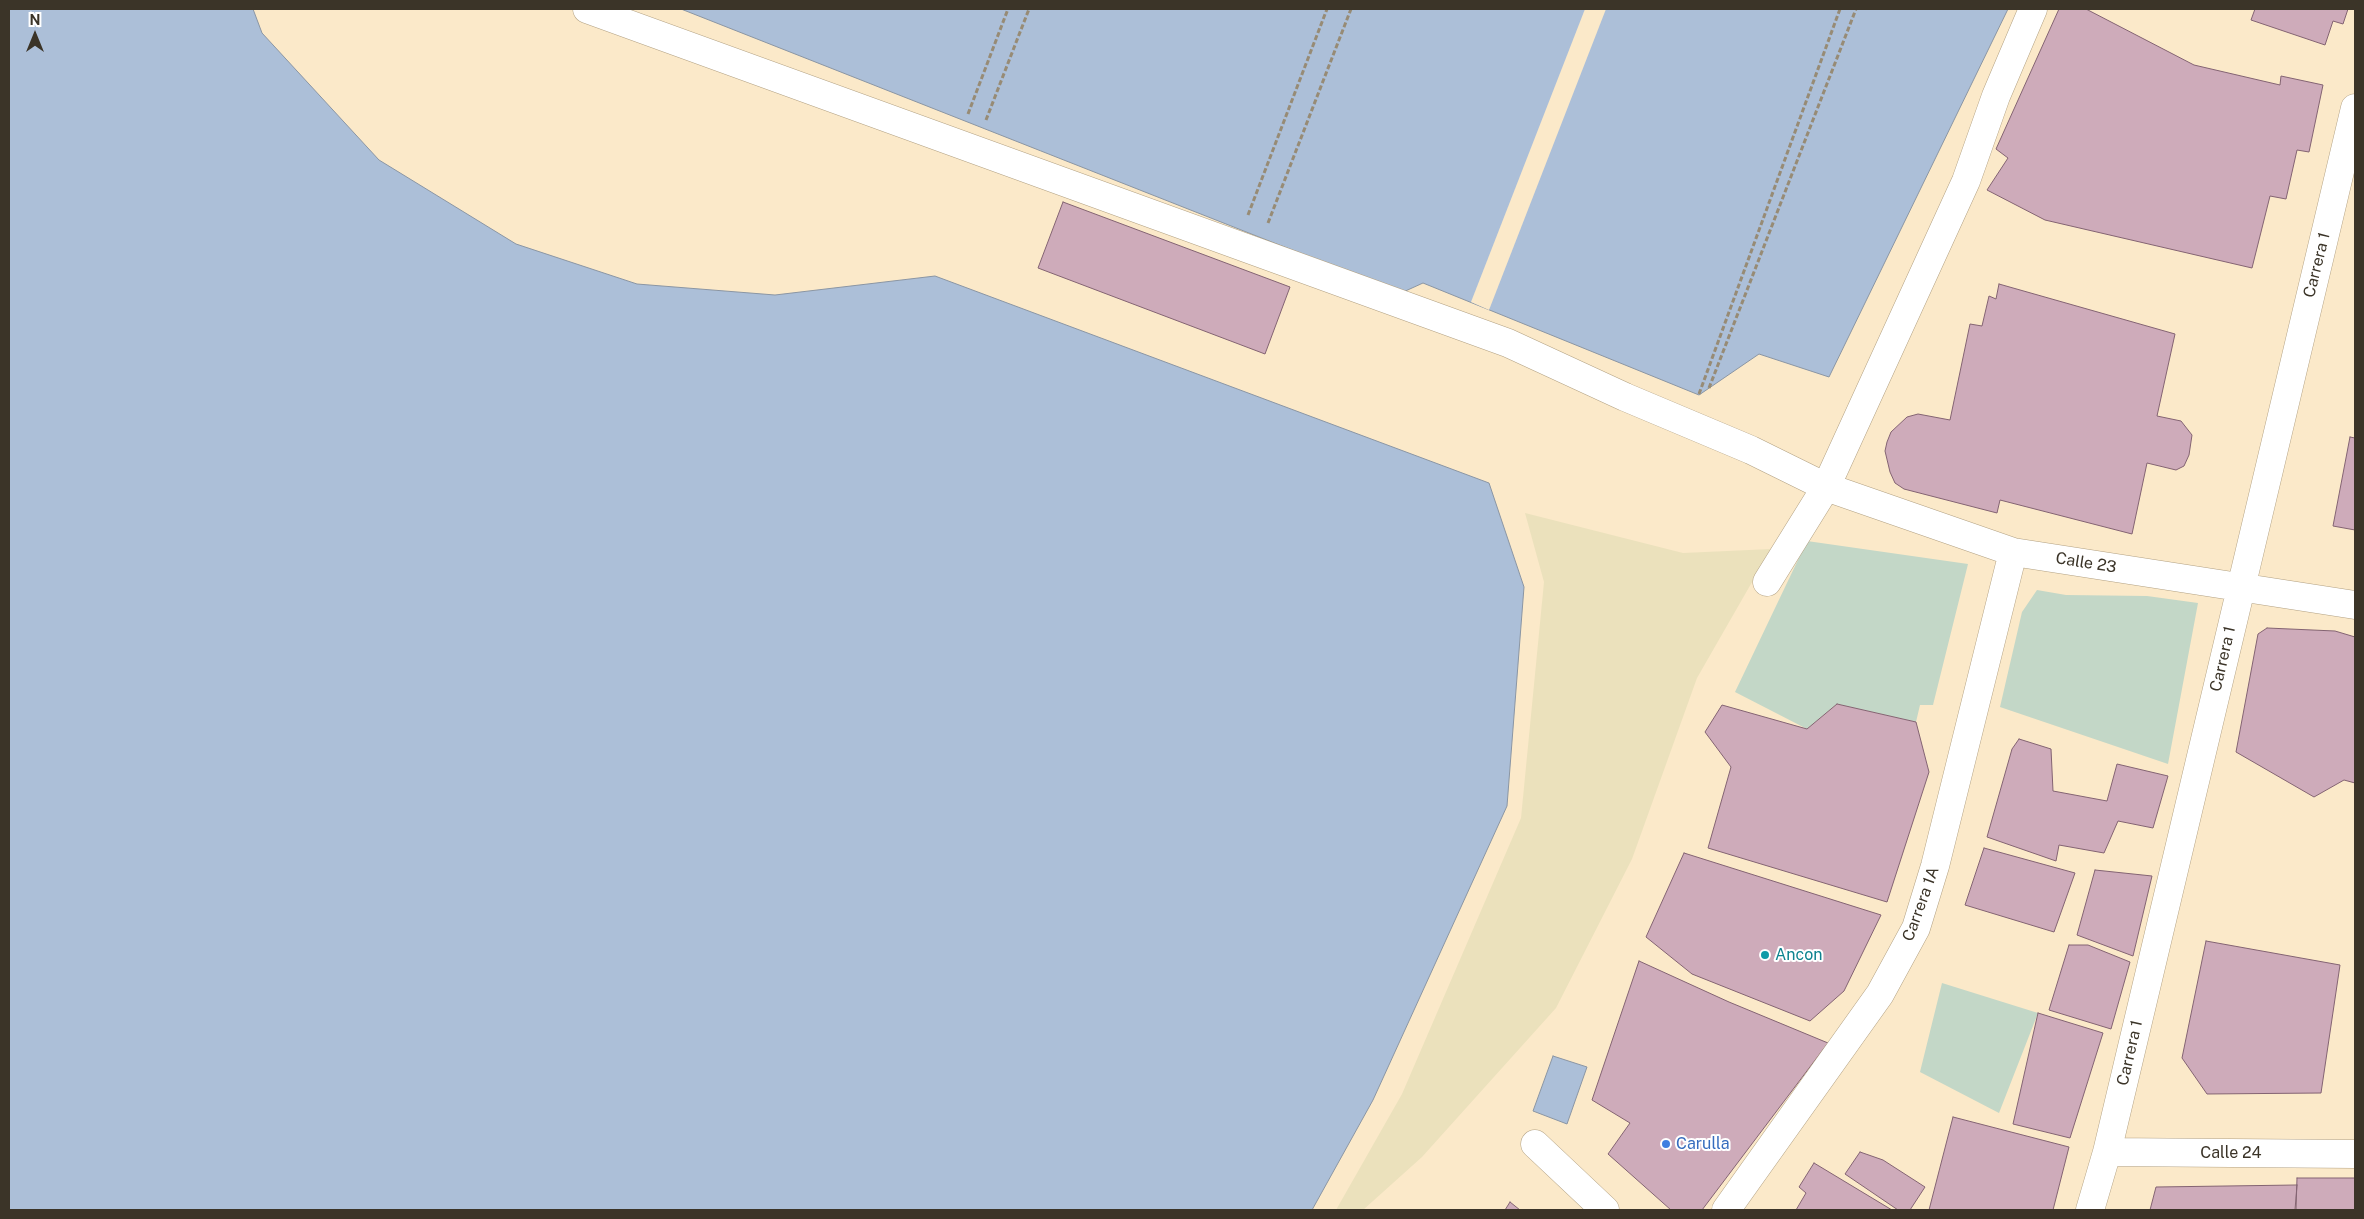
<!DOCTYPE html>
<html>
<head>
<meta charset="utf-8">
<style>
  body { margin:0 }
  #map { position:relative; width:2364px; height:1219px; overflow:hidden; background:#fbe9c9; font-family:"Public Sans",sans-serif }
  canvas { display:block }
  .frame { position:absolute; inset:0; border:10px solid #3b3428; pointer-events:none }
  .north { position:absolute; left:10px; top:10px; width:50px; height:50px; -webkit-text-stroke:4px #fff; paint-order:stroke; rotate:0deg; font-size:14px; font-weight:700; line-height:20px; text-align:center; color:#3b3428 }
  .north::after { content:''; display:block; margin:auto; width:18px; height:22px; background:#3b3428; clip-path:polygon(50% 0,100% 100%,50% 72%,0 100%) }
</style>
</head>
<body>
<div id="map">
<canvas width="2364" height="1219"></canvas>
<div class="frame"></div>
<div class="north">N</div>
</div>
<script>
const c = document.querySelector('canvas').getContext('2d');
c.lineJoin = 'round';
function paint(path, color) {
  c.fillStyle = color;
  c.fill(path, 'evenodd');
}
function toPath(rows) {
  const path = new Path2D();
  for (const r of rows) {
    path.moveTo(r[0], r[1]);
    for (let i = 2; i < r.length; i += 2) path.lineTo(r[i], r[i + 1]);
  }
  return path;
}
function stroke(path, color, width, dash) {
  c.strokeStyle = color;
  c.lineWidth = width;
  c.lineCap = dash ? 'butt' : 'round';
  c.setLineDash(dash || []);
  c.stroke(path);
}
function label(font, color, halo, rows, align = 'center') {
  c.font = font + ' "Public Sans",sans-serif';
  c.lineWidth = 4;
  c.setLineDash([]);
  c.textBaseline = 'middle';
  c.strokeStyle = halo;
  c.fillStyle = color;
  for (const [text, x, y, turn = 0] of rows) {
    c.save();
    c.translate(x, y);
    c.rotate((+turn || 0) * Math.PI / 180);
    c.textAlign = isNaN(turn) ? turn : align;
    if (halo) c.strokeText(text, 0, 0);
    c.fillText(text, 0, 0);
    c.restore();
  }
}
const green = toPath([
  [1807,541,1968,564,1933,705,1920,705,1916,722,1837,704,1807,729,1735,692],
  [2037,590,2066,595,2147,596,2198,603,2168,764,2000,707,2022,612],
  [1942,983,2038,1013,1999,1113,1920,1072]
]);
const sand = toPath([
  [1525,513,1683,553,1771,549,1697,678,1632,859,1556,1008,1422,1157,1363,1210,1336,1210,1402,1094,1521,818,1544,582]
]);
const water = toPath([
  [9,9,253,9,262,33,379,160,516,244,637,284,775,295,935,276,1489,483,1524,587,1507,806,1373,1100,1312,1210,9,1210,9,9],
  [681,9,2008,9,1829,377,1759,354,1699,395,1423,283,1401,293,681,9],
  [1553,1056,1587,1067,1567,1124,1533,1111,1553,1056]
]);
const pier = toPath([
  [1585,9,1606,9,1489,310,1471,302]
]);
const building = toPath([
  [2059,9,2086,9,2194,65,2280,85,2281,76,2323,85,2309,152,2297,150,2286,199,2270,196,2252,268,2045,220,1987,190,2008,158,1996,149,2059,9],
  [2255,9,2348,9,2343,24,2333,21,2325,45,2251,20,2255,9],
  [1063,202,1290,287,1265,354,1038,268,1063,202],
  [1999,284,2175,334,2157,416,2181,421,2192,435,2189,455,2184,466,2176,470,2147,463,2132,534,2000,500,1997,513,1904,489,1895,483,1890,472,1885,451,1887,442,1891,432,1907,417,1918,414,1950,420,1970,324,1982,326,1989,296,1996,299,1999,284],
  [2350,437,2355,438,2355,530,2333,526,2350,437],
  [2267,628,2335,631,2355,637,2355,783,2344,780,2314,797,2236,752,2258,634,2267,628],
  [1837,704,1916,722,1929,772,1887,902,1708,848,1731,767,1705,732,1722,705,1807,729,1837,704],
  [2019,739,2051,749,2053,791,2107,801,2117,764,2168,776,2153,828,2118,821,2104,853,2059,845,2056,861,1987,837,2012,749,2019,739],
  [1984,848,2075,873,2054,932,1965,905,1984,848],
  [1684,853,1881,915,1844,991,1810,1021,1692,974,1646,937,1684,853],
  [2095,870,2152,876,2133,956,2077,935,2095,870],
  [2206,941,2340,965,2321,1093,2207,1094,2182,1058,2206,941],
  [2069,945,2088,945,2130,962,2111,1029,2049,1010,2069,945],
  [1639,961,1729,1002,1828,1043,1702,1210,1671,1210,1608,1154,1630,1123,1592,1100,1639,961],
  [2038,1013,2103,1033,2070,1138,2013,1124,2038,1013],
  [1953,1117,2069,1147,2053,1210,1929,1210,1953,1117],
  [1860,1152,1883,1160,1925,1187,1910,1210,1898,1210,1845,1174,1860,1152],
  [1814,1163,1892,1210,1796,1210,1806,1193,1799,1187,1814,1163],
  [2297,1178,2355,1178,2355,1210,2296,1210,2297,1178],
  [2297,1185,2295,1210,2150,1210,2156,1187,2297,1185],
  [1510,1202,1520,1210,1505,1210,1510,1202]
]);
const path = toPath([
  [968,114,1008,9],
  [986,120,1029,9],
  [1248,215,1327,9],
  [1268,223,1351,9],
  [1709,388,1856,9],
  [1699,394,1840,9]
]);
const minor = toPath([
  [587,9,1508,343,1625,397,1751,450,1826,487,2013,552,2355,605],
  [1767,582,1826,487,1966,181,1996,96,2033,9],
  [1535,1144,1605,1210],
  [2107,1152,2355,1154],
  [1726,1210,1880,994,1916,928,1935,866,2013,552],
  [2090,1210,2107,1152,2355,108]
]);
const markers = [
  [1765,955,5,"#0f9aa8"],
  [1666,1144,5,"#3f7fe0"]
];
const streetNames = [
  ["Carrera 1",2317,265,-76],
  ["Calle 23",2086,563,9],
  ["Carrera 1",2223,659,-77],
  ["Carrera 1A",1921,904,-70],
  ["Carrera 1",2130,1053,-77],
  ["Calle 24",2231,1153]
];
const cultureNames = [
  ["Ancon",1775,955]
];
const shopNames = [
  ["Carulla",1676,1144]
];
paint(green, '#c3d7c7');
paint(sand, '#ebe1bc');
paint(water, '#acbfd8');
stroke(water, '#8a95a3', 1);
paint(pier, '#fbe9c9');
paint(building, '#ceabba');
stroke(building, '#836372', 1);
stroke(minor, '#b2a183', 29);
stroke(path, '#978b75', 3, [5, 2.5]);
stroke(minor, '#fff', 28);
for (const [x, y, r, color] of markers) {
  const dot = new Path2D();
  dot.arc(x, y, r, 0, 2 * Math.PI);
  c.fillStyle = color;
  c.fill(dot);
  stroke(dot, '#fff', 2);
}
label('16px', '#3b3428', '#fff', streetNames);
label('16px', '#0d838f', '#fff', cultureNames, 'left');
label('16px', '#366cbe', '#fff', shopNames, 'left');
</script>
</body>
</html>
